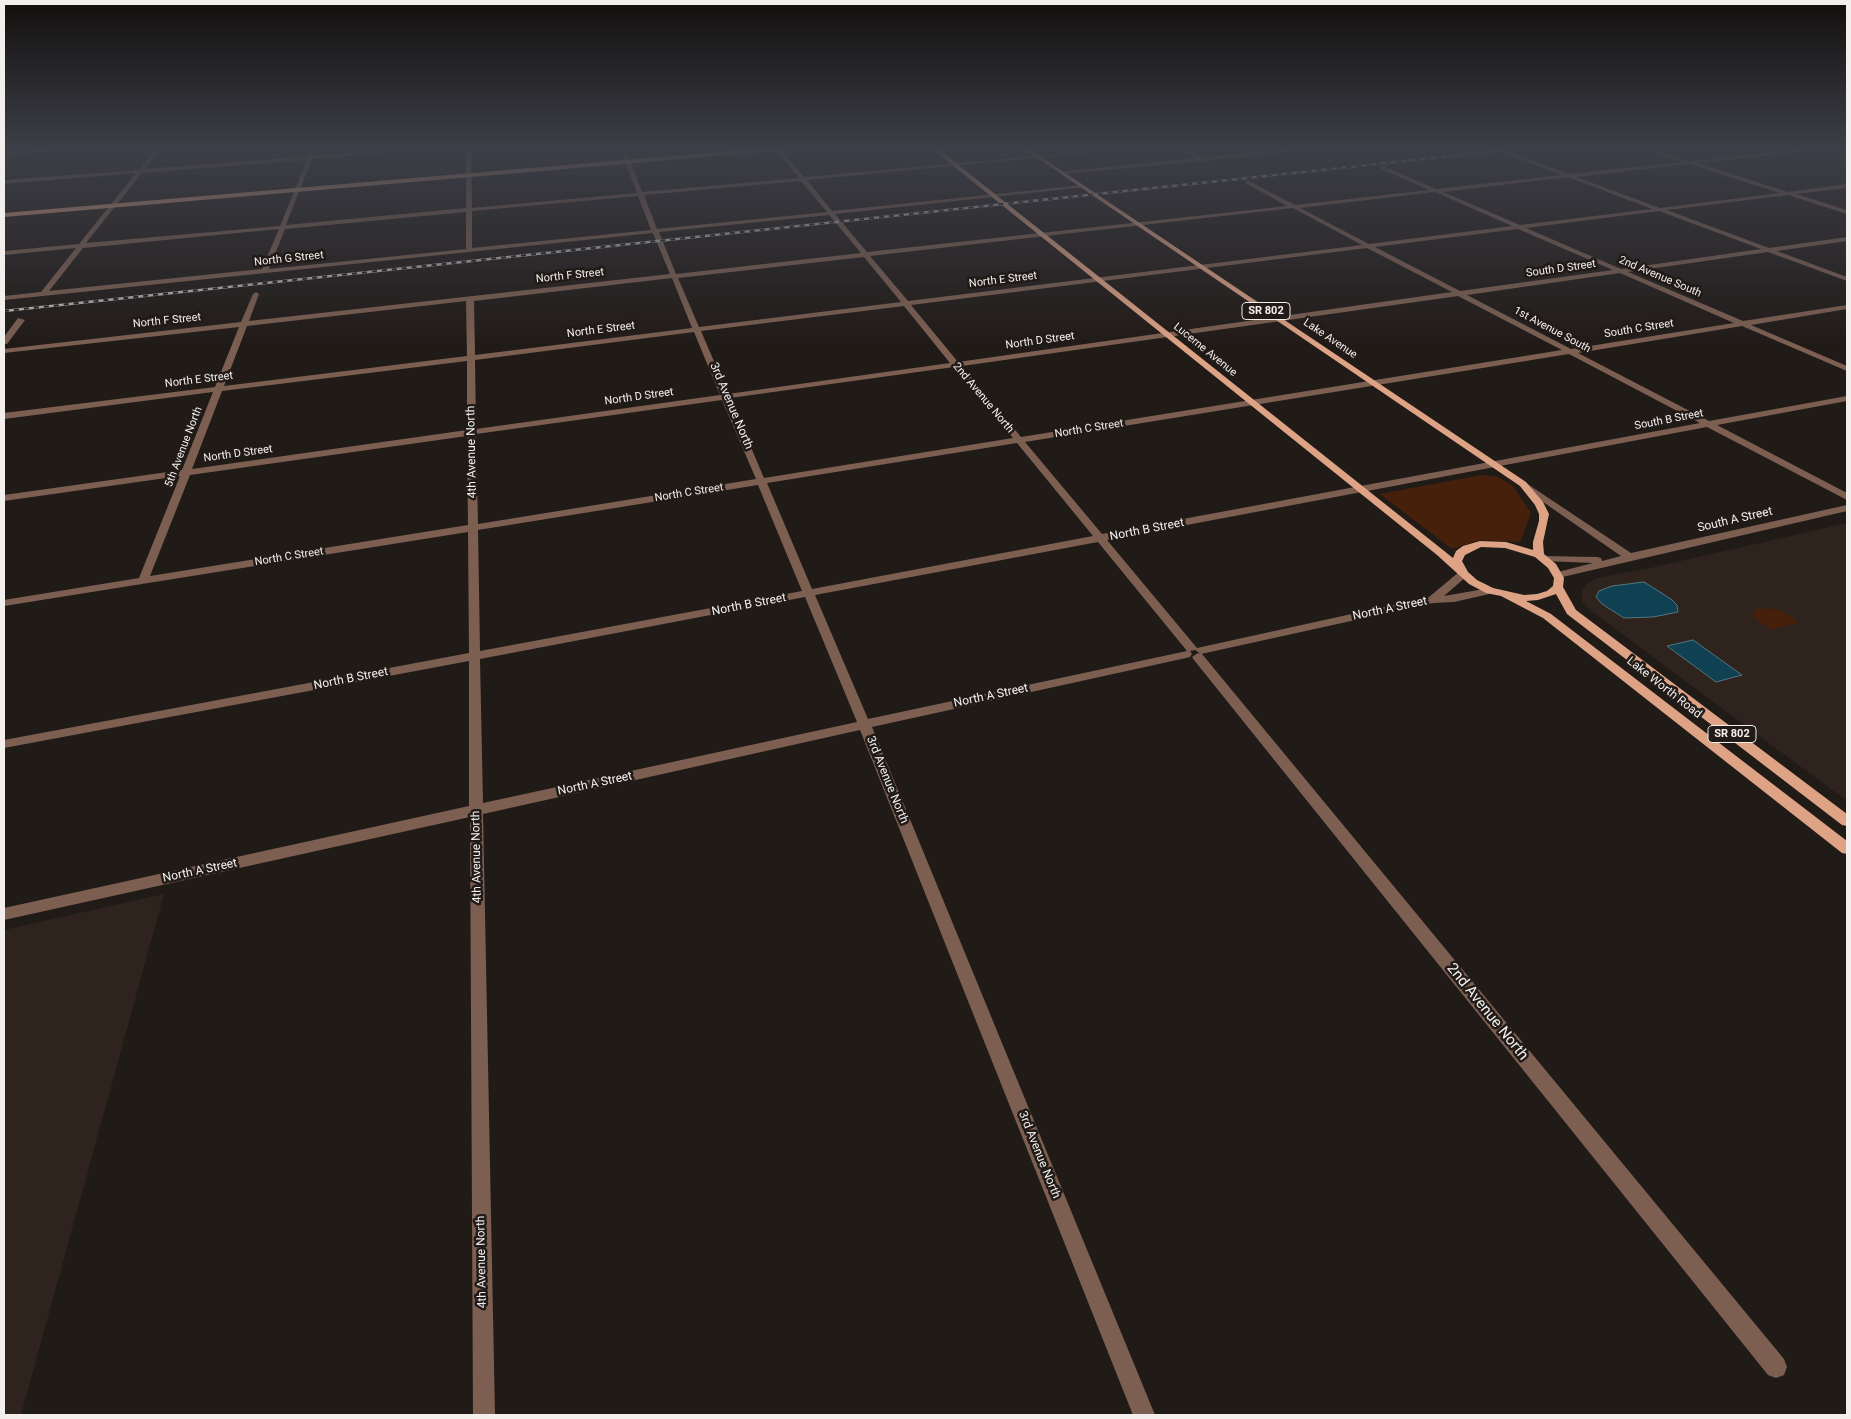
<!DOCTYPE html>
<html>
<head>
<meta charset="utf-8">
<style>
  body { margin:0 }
  #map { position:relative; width:1851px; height:1419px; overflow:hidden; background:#211b18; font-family:Roboto,sans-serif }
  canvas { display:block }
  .frame { position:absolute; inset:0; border:5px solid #f3efed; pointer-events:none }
</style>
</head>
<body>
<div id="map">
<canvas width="1851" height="1419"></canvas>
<div class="frame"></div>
</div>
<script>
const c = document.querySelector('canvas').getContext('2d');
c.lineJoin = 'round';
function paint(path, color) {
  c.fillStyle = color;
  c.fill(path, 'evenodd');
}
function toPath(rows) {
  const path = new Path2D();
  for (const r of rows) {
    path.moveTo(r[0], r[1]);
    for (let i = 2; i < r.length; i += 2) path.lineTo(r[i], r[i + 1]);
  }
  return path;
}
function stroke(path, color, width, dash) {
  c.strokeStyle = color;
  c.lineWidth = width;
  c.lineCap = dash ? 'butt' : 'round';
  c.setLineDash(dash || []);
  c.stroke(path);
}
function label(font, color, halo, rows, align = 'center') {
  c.font = font + ' Roboto,sans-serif';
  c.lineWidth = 5;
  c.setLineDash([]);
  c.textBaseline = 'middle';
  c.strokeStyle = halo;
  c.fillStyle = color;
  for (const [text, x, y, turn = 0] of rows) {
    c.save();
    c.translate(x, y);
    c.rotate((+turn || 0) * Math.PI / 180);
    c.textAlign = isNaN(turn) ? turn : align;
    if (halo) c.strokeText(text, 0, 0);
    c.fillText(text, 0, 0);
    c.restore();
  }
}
const built = toPath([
  [1847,523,1847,801,1591,611,1582,601,1582,590,1589,582,1601,577,1646,569],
  [164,894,21,1415,4,1415,4,930]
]);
const green = toPath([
  [1482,475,1498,477,1513,486,1531,513,1520,542,1480,540,1452,549,1380,494],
  [1764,608,1779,610,1800,622,1771,630,1754,617,1753,610]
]);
const water = toPath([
  [1644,582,1671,599,1677,605,1678,612,1653,617,1624,618,1602,604,1596,597,1599,591,1612,586,1644,582],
  [1693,640,1742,675,1716,682,1667,646,1693,640]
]);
const minor = toPath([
  [77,148,96,148,4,155,4,152,77,148],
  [157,148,162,148,145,169,308,156,312,148,317,148,313,156,437,148,312,159,286,225,466,208,466,148,471,148,472,208,637,193,620,148,625,148,642,192,799,178,775,148,779,148,804,177,1124,148,1139,148,807,180,832,211,1083,185,1086,187,835,214,867,252,1287,206,1245,183,1247,180,1295,205,1429,190,1379,168,1381,165,1436,189,1561,175,1505,154,1507,151,1569,174,1682,162,1642,148,1648,148,1690,161,1819,148,1817,150,1697,163,1788,192,1847,184,1847,188,1796,194,1847,210,1847,214,1788,195,1667,210,1769,248,1847,237,1847,241,1777,251,1847,277,1847,281,1768,252,1628,272,1743,321,1847,305,1847,309,1751,325,1847,366,1847,371,1742,326,1578,353,1709,421,1847,396,1847,401,1717,425,1847,493,1847,500,1707,427,1107,540,1197,648,1429,597,1459,572,1463,571,1467,572,1468,574,1467,576,1444,596,1490,588,1495,591,1494,593,1454,602,1433,603,1201,654,1195,650,1190,651,1192,654,1190,657,1186,658,872,727,1155,1415,1133,1415,860,730,483,814,495,1415,473,1415,470,817,4,920,4,908,469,806,469,661,4,748,4,740,469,653,468,532,4,606,4,600,139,578,180,476,4,501,4,495,182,470,213,392,4,419,4,413,215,387,239,327,4,353,4,349,241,322,253,294,256,292,259,294,249,321,670,274,653,233,4,300,4,296,41,292,76,248,4,255,4,251,79,244,136,173,4,184,4,180,139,170,157,148],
  [307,160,280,226,86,243,142,173,307,160],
  [1689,164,1780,193,1660,208,1576,177,1689,164],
  [1568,177,1652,209,1520,225,1443,192,1568,177],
  [801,181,827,212,657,229,644,195,801,181],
  [1435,192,1512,226,1369,244,1300,208,1435,192],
  [638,196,651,230,472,248,472,211,638,196],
  [1293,208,1362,245,908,301,870,256,1293,208],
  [1659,211,1761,249,1621,269,1526,228,1659,211],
  [466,212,466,249,269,269,285,229,466,212],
  [829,215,861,253,676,274,659,232,829,215],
  [279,229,262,269,49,291,83,248,279,229],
  [1518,229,1613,270,1460,291,1375,247,1518,229],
  [1367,248,1452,292,958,362,911,305,1367,248],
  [864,257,901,302,699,327,678,278,864,257],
  [1620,273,1734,323,1571,349,1467,295,1620,273],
  [672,278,692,328,475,355,474,301,672,278],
  [1458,296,1562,350,1021,437,962,366,1458,296],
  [466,301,467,356,224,386,247,326,466,301],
  [904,306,950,363,728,394,701,331,904,306],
  [694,332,720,395,476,429,475,360,694,332],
  [1569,354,1700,423,1102,534,1025,442,1569,354],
  [467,361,467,430,192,469,222,391,467,361],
  [954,367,1013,438,764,478,730,398,954,367],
  [722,400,756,479,478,524,476,434,722,400],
  [467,436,468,525,150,576,190,475,467,436],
  [1017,443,1093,536,812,589,767,483,1017,443],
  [758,485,802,591,480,651,478,530,758,485],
  [1098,542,1187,651,868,719,815,595,1098,542],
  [805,597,857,722,483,803,480,659,805,597],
  [1180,148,1185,148,1204,157,1305,148,1320,148,1204,161,1061,174,1058,172,1197,158,1180,148],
  [18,318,25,320,7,344,4,344,4,337,18,318],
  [1523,481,1631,553,1847,505,1847,511,1558,578,1553,575,1554,573,1593,563,1544,561,1540,560,1539,558,1540,556,1597,557,1601,558,1602,561,1621,556,1520,486,1520,482,1523,481],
  [1198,653,1202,654,1784,1359,1787,1367,1784,1375,1776,1378,1768,1375,1194,660,1192,657,1198,653]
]);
const major = toPath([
  [764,148,810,148,4,217,4,213,764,148],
  [931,148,937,148,1453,558,1456,551,1463,546,1480,541,1506,542,1533,550,1533,542,1539,521,1539,514,1535,505,1520,486,1023,148,1028,148,1526,482,1543,502,1549,514,1543,542,1544,554,1556,564,1564,578,1563,587,1576,610,1847,814,1847,826,1842,825,1567,614,1556,594,1538,600,1526,601,1551,614,1847,841,1847,854,1842,853,1543,618,1501,596,1486,593,1469,584,1437,555,931,148],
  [1481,547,1505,548,1535,557,1548,568,1554,578,1553,586,1547,591,1537,594,1524,595,1493,588,1477,580,1468,572,1462,561,1465,555,1481,547]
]);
const rail = toPath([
  [4,311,1527,148]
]);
const farStreetnames = [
  ["North G Street",289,259,-6],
  ["South D Street",1561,269,-8],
  ["North F Street",570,276,-6],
  ["2nd Avenue South",1660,277,23],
  ["North E Street",1003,280,-7],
  ["North F Street",167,321,-6],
  ["South C Street",1639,329,-9],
  ["North E Street",601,330,-7],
  ["1st Avenue South",1552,330,28],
  ["Lake Avenue",1330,339,34],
  ["North D Street",1040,341,-8],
  ["Lucerne Avenue",1205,350,39],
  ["North E Street",199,380,-7],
  ["North D Street",639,397,-8],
  ["2nd Avenue North",983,398,50],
  ["South B Street",1669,420,-11],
  ["North C Street",1089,429,-9],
  ["5th Avenue North",184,447,-69],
  ["North D Street",238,454,-8],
  ["North C Street",689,493,-9],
  ["North C Street",289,557,-9]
];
const shields = [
  [1266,311,48],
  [1732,734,48]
];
const shieldNames = [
  ["SR 802",1266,311],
  ["SR 802",1732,734]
];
const streetNames = [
  ["3rd Avenue North",731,406,67],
  ["4th Avenue North",472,452,-91],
  ["South A Street",1735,520,-13],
  ["North B Street",1147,530,-11],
  ["North B Street",749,605,-11],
  ["North A Street",1390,609,-12],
  ["North B Street",351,679,-11],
  ["Lake Worth Road",1664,688,38],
  ["North A Street",991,696,-12],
  ["3rd Avenue North",887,780,68],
  ["North A Street",595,784,-12],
  ["4th Avenue North",477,857,-91],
  ["North A Street",200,871,-12],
  ["3rd Avenue North",1039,1155,68],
  ["4th Avenue North",482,1262,-91]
];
const nearStreetnames = [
  ["2nd Avenue North",1487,1012,51]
];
paint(built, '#2e231d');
paint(green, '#46200b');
paint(water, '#104152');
stroke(water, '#547580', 1);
paint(minor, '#7c5f51');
paint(major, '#dea285');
stroke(rail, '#bebab8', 2.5);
stroke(rail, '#211b18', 2, [5]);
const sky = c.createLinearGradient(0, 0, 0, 346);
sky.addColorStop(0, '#120f0d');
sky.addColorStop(0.43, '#3d3f48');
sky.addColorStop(1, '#3d3f4800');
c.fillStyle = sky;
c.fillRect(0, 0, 1851, 346);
label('11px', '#f3efed', '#211b18', farStreetnames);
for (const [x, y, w] of shields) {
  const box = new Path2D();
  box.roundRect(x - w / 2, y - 8.5, w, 17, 4);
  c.fillStyle = '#211b18';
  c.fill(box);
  stroke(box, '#f3efed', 1);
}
label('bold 11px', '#f3efed', null, shieldNames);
label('12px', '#f3efed', '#211b18', streetNames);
label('15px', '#f3efed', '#211b18', nearStreetnames);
</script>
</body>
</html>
